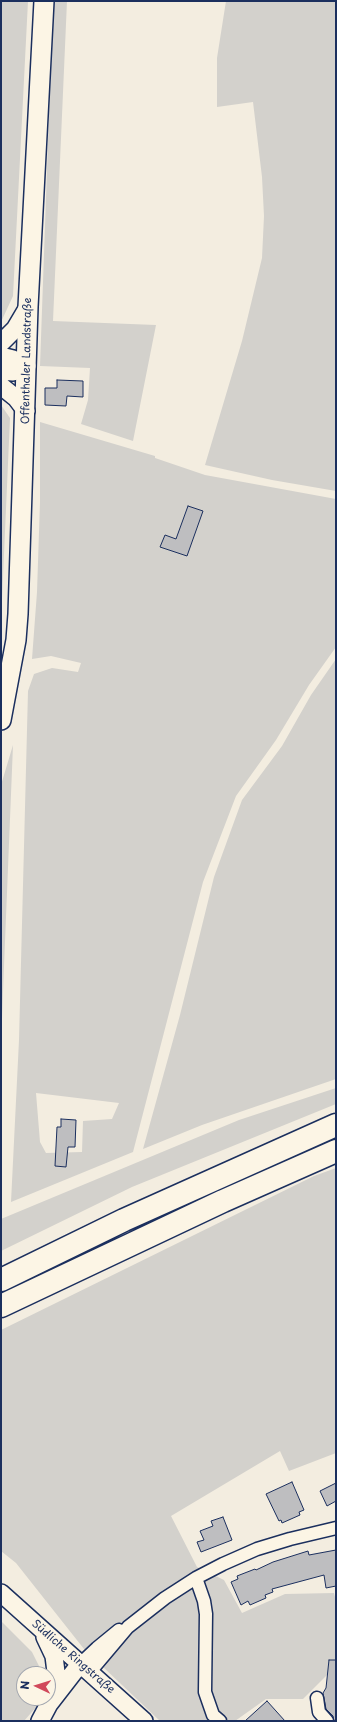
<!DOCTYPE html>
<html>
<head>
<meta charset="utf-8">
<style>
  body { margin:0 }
  #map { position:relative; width:337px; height:1722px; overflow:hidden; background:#f3ede0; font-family:"Playpen Sans",sans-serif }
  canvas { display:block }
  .frame { position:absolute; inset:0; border:2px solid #1b2f5e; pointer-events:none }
  .north { position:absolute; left:16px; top:1666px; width:40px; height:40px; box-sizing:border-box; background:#fcf5e5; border:1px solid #a2a6af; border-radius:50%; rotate:274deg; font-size:11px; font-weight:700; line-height:16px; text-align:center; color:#1b2f5e }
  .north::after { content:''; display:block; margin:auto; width:14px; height:18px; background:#d1495b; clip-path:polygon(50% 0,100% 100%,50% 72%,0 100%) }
</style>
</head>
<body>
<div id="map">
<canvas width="337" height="1722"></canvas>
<div class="frame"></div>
<div class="north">N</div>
</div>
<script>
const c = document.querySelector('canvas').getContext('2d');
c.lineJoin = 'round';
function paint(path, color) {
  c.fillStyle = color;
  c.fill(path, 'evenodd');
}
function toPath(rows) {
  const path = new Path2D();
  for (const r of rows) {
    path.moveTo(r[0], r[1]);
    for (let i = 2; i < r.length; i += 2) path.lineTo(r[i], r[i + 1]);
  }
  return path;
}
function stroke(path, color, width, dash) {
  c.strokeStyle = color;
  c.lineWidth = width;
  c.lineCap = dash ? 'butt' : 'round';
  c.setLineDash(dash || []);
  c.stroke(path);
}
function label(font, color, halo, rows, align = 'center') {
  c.font = font + ' "Playpen Sans",sans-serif';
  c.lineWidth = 3;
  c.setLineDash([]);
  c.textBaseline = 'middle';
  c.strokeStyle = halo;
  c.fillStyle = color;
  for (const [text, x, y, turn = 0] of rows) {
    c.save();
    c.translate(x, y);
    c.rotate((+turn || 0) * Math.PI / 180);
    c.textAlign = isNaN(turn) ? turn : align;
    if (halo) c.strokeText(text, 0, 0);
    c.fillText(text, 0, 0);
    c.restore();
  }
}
const green = toPath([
  [1,1,28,1,13,296,1,322],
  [53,1,67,1,53,321,156,325,133,441,81,424,88,400,90,368,40,366],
  [226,1,336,1,336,491,272,480,205,465,242,341,262,258,264,216,262,177,253,102,217,107,217,58],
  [1,405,10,418,1,622],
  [40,422,155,456,155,458,205,475,336,499,336,647,309,685,276,740,236,796,203,882,133,1152,11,1202,19,1040,28,691,34,674,52,668,78,672,81,663,51,656,32,659,37,592,40,502],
  [36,1093,119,1103,112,1119,83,1121,82,1152,46,1153,40,1142],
  [336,659,336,1079,202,1125,143,1149,180,1015,214,877,242,800,282,746,311,695],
  [13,745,4,966,1,1045,1,785],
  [336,1088,336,1104,132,1187,1,1251,1,1219,239,1120],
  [336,1168,336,1453,289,1471,280,1451,171,1516,197,1567,224,1580,242,1613,285,1594,334,1593,336,1601,336,1666,303,1699,266,1699,235,1721,160,1721,84,1649,16,1563,1,1551,1,1330,314,1176],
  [1,1621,32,1652,43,1674,24,1674,24,1698,34,1698,33,1700,38,1705,24,1721,1,1721]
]);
const building = toPath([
  [57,380,83,381,83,397,67,396,66,406,45,405,45,388,57,388,57,380],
  [188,506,203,511,187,556,160,547,165,535,176,539,188,506],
  [61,1119,76,1120,75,1147,68,1147,66,1167,55,1166,57,1127,61,1127,61,1119],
  [292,1482,304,1510,299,1512,300,1515,282,1523,281,1520,279,1521,266,1494,292,1482],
  [336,1483,336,1501,327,1506,320,1491,336,1483],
  [223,1517,232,1540,201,1552,197,1542,204,1540,200,1531,213,1526,211,1521,223,1517],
  [336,1550,336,1586,326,1588,324,1575,272,1589,273,1592,265,1595,266,1598,250,1605,248,1601,241,1605,231,1582,238,1579,237,1576,255,1569,256,1570,273,1562,308,1551,309,1555,336,1550],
  [329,1660,336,1660,336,1721,334,1721,333,1716,326,1709,323,1693,326,1688,329,1660],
  [267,1701,285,1721,245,1721,267,1701]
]);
const street = toPath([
  [196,1578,204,1601,206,1614,205,1692,213,1715,220,1721],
  [80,1664,97,1648,119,1630],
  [90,1672,128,1627,165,1598,196,1578,223,1564,257,1549,290,1539,336,1528],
  [317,1698,319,1712,327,1721]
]);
const secondary = toPath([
  [1,343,15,329,28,307],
  [1,356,13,359,27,366],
  [1,371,13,372,27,366],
  [1,386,16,398,26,411],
  [1,1593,144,1721],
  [45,1637,54,1656,56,1672,55,1686,49,1704],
  [40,1721,49,1704,80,1664]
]);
const primary = toPath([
  [1,720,16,640,18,614,28,307,44,1]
]);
const highway = toPath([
  [1,1280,124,1220,336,1125],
  [1,1306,223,1201,336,1151]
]);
const streetNames = [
  ["Offenthaler Landstraße",27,361,-89],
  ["Südliche Ringstraße",73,1657,41]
];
paint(green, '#d3d1cc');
paint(building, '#bebec0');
stroke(building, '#1b2f5e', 1);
stroke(street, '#1b2f5e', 15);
stroke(secondary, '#1b2f5e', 20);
stroke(primary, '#1b2f5e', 22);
stroke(highway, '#1b2f5e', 25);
stroke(street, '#fcf5e5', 12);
stroke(secondary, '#fcf5e5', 17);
stroke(primary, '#fcf5e5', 19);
stroke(highway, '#fcf5e5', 22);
label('11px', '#1b2f5e', '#fcf5e5', streetNames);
</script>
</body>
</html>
